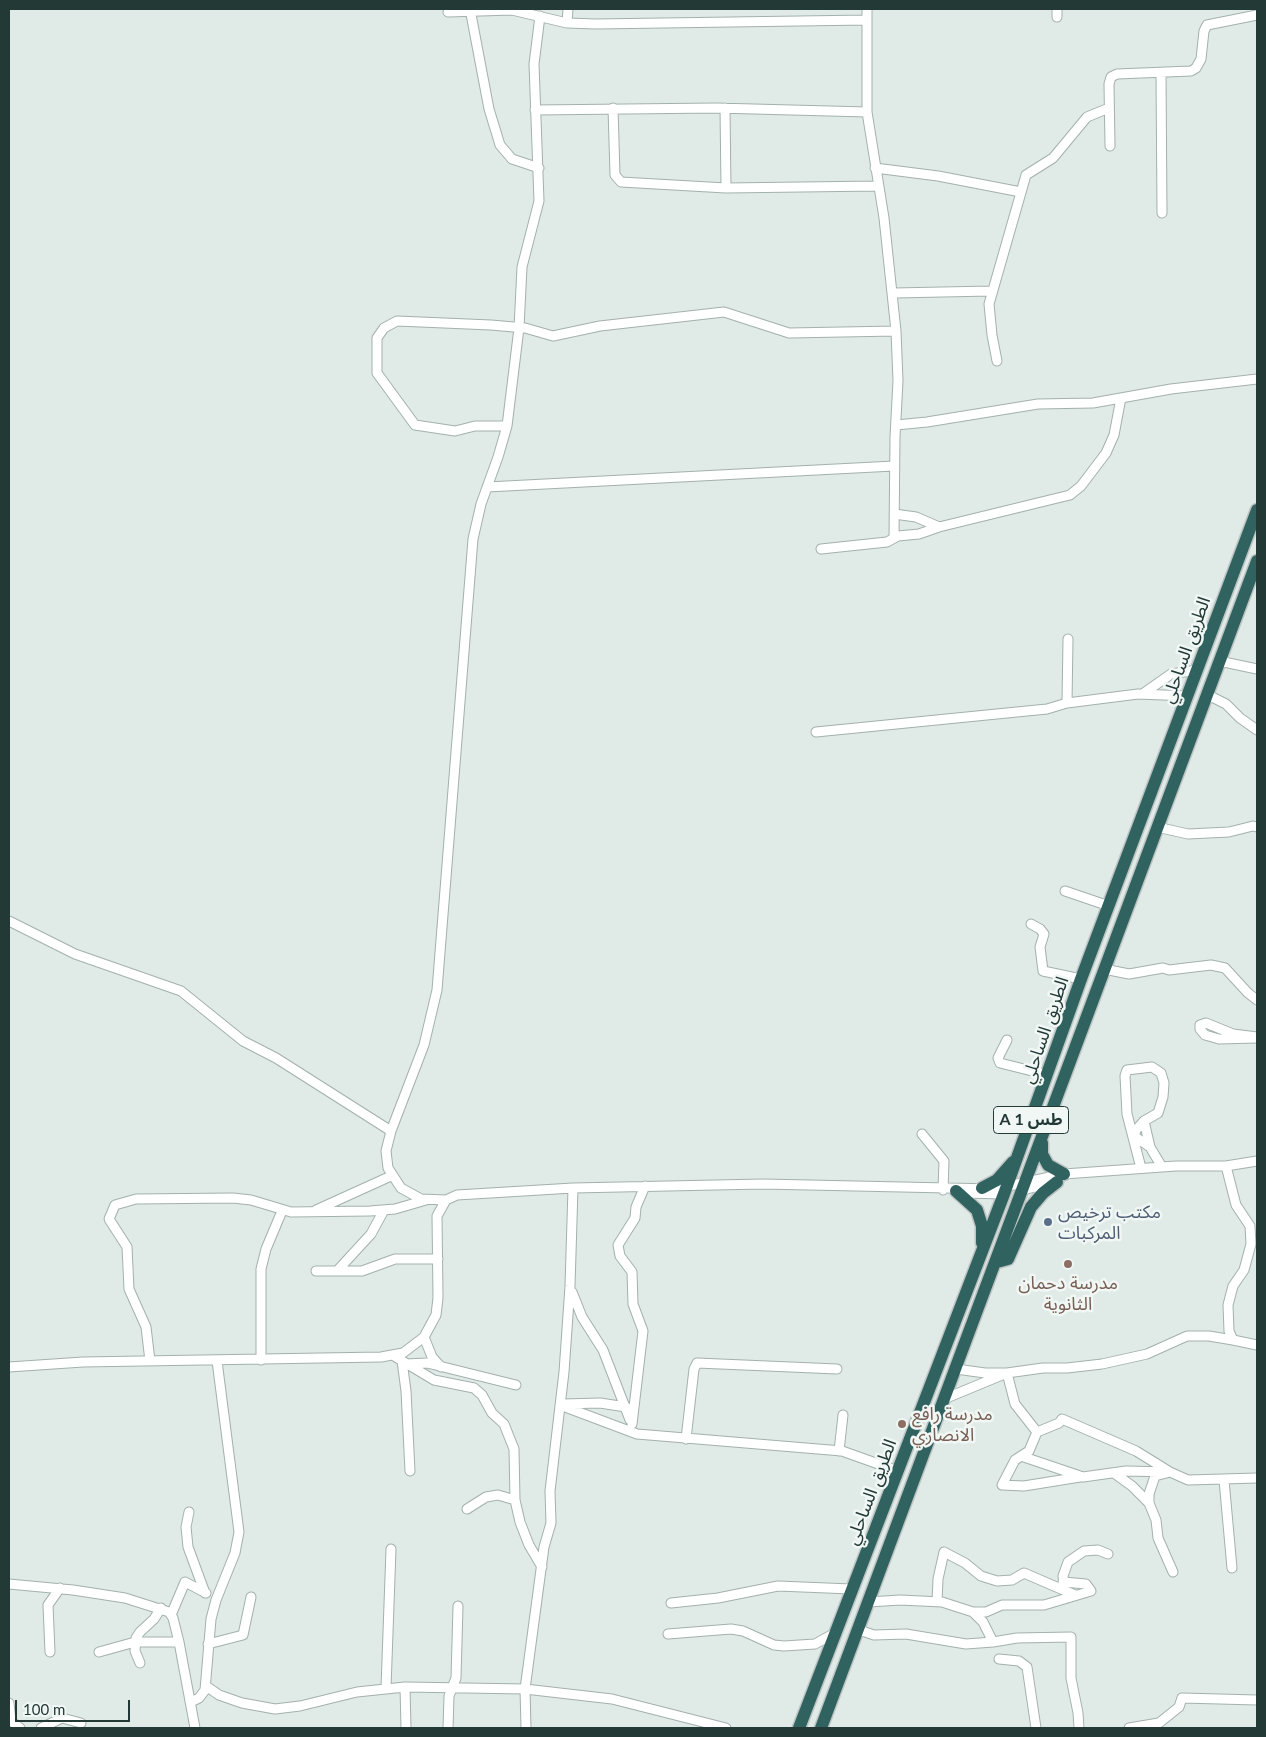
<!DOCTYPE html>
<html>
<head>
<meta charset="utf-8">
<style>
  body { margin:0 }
  #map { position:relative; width:1266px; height:1737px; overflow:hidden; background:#e0eae7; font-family:Lato,sans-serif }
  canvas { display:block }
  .frame { position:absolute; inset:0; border:10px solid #223936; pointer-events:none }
  .scale { position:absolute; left:15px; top:1700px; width:115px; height:22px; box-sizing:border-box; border:2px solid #223936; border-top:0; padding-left:6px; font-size:15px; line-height:18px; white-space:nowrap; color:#223936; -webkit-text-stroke:4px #f0f7f4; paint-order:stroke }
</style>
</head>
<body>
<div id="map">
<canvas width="1266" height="1737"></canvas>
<div class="frame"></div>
<div class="scale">100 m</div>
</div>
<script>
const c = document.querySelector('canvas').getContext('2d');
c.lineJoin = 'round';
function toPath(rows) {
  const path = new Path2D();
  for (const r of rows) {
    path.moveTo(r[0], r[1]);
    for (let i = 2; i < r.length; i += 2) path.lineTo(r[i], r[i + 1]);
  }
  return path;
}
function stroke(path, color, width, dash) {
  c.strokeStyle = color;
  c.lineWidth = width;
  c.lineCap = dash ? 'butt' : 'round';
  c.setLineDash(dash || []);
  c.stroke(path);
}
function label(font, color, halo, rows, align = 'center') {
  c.font = font + ' Lato,"Noto Sans Arabic",sans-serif';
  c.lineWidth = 5;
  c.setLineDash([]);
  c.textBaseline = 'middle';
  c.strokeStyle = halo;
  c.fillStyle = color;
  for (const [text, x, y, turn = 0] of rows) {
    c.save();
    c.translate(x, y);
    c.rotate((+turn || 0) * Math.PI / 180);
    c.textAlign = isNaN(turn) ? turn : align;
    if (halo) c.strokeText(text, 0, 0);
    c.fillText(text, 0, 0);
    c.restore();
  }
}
const minor = toPath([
  [470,9,489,109,500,145,512,159,539,168],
  [867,9,867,112,884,218,896,331,898,381,895,437,894,537],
  [1057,9,1057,17],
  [448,12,512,10,567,23,596,24,867,20],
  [567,23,568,9],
  [1161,73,1162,213],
  [613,108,615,175,621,182,726,188,878,186],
  [725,108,726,188],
  [535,110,716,108,867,112],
  [1110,146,1109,84,1111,77,1117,74,1191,71,1196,68,1201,59,1204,31,1207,25,1257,15],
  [875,168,938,176,1021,192],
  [894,293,991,291],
  [997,361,992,335,989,304,1026,175,1053,158,1087,117,1109,108],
  [896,425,927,422,1038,404,1093,403,1171,389,1257,379],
  [507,426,475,426,455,431,415,425,377,373,377,338,384,328,397,321,491,325,525,328,553,336,600,326,724,312,789,333,896,331],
  [487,487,894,466],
  [894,514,916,517,939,527],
  [821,549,887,542,898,536,919,534,939,527,1070,495,1081,486,1106,453,1114,435,1121,398],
  [1219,661,1257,669],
  [1144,693,1171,674,1197,670],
  [1206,694,1226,704,1240,718,1257,730],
  [1067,703,1068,639],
  [816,732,1047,709,1067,703,1138,694,1188,696],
  [1157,827,1188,834,1229,832,1253,826,1257,827],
  [1065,891,1109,906],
  [9,921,75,954,181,991,243,1041,276,1058,391,1131],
  [1031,924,1040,929,1044,934,1040,947,1043,971,1081,979],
  [1104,969,1129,974,1163,968,1169,970,1211,965,1225,968,1248,993,1257,1000],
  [1257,1037,1233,1034,1206,1023,1200,1025,1200,1029,1205,1035,1219,1039,1257,1038],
  [1007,1040,998,1058,1000,1063,1048,1075],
  [1144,1121,1150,1147],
  [922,1134,944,1161,943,1190],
  [1226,1166,1236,1205,1250,1226,1251,1244,1244,1270,1233,1286,1228,1305,1229,1331,1233,1340,1257,1345],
  [1141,1168,1127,1114,1125,1076,1127,1070,1152,1067,1161,1073,1164,1083,1163,1097,1158,1113,1144,1121,1136,1130,1134,1136,1150,1147,1162,1167],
  [1023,1190,1052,1183],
  [964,1193,1003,1194],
  [446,1200,421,1199,401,1188,388,1168,386,1151,391,1131,424,1045,437,990,473,539,481,504,498,457,507,426,519,328,522,267,539,201,534,64,540,16],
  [316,1210,391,1176],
  [316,1271,362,1271,395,1259,438,1259],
  [337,1271,371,1234,384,1210],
  [572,1292,582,1317,603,1350,630,1420],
  [424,1337,432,1357,441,1367],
  [394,1356,434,1380,474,1388,482,1395,492,1413,504,1424,514,1449,515,1500,520,1522,529,1545,542,1567],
  [261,1360,261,1269,266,1249,282,1211],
  [150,1361,146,1327,129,1289,127,1247,109,1219,115,1205,136,1199,233,1198,251,1200,291,1212,370,1211,395,1209,426,1200],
  [402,1361,406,1391,410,1471],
  [406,1364,427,1363,516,1385],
  [9,1367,83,1362,381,1357,403,1353,424,1337,436,1315,438,1298,437,1216,446,1200,457,1195,573,1188,763,1184,994,1189,1064,1174,1176,1166,1226,1166,1257,1161],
  [956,1369,985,1373,1007,1373,1043,1368,1067,1368,1102,1364,1147,1354,1187,1336,1209,1336,1233,1340],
  [944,1399,1007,1373,1015,1404,1037,1432,1059,1423,1062,1419,1136,1451,1170,1472,1126,1471,1083,1477,1021,1456],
  [563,1404,600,1403,626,1407],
  [560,1405,637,1434,842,1451,898,1471],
  [632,1424,643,1331,633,1304,632,1272,620,1256,618,1245,635,1218,636,1207,645,1186],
  [1037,1432,1029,1451,1015,1460,1002,1485,1024,1486,1080,1477],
  [686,1439,694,1369,697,1363,837,1369],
  [839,1451,843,1415],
  [1114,1473,1132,1486,1149,1503,1156,1520,1158,1538,1173,1572],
  [1224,1480,1232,1568],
  [1149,1503,1149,1494,1155,1476,1170,1472,1188,1480,1257,1478],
  [467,1509,486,1497,498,1495,515,1500],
  [189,1512,186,1527,188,1547,205,1593],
  [9,1584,73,1590,125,1598,169,1612,173,1618,179,1642,195,1728],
  [1064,1586,1063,1576,1068,1562,1084,1551,1098,1550,1108,1554],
  [937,1601,938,1579,944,1552,965,1563,981,1576,997,1581,1012,1580,1024,1573,1075,1595],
  [869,1602,900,1600,942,1602,973,1612,986,1612,1002,1605,1044,1605,1091,1591,1086,1584,1063,1582],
  [671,1603,718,1598,778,1586,851,1589],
  [973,1612,983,1622,993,1642,1017,1638,1071,1637,1071,1678,1078,1713,1079,1728],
  [171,1615,185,1582,206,1593],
  [859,1630,874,1635,906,1634,966,1644,993,1642],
  [668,1634,731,1629,743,1631,774,1645,784,1646,815,1644,835,1633],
  [208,1644,243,1635,251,1597],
  [50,1652,48,1605,60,1588],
  [99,1652,135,1642,179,1642],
  [999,1659,1019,1661,1027,1667,1036,1728],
  [140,1663,135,1651,136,1638,140,1632,154,1619,161,1608],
  [206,1686,219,1695,242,1703,275,1709,300,1706,357,1692,405,1687,525,1689,612,1699,726,1728],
  [405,1687,406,1728],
  [386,1688,391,1549],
  [191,1702,199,1698,205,1690,211,1619,216,1600,235,1553,239,1532,217,1361],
  [9,1703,11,1721,20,1728],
  [41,1728,62,1718,81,1723],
  [448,1728,449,1696,456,1678,458,1606],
  [526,1728,525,1689,544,1547,551,1523,550,1491,564,1372,570,1286,573,1188],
  [1129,1728,1159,1723,1179,1707,1182,1698,1257,1700]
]);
const highway = toPath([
  [1042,1143,1042,1154,1048,1165,1064,1174],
  [982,1188,997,1180,1013,1162],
  [956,1191,977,1210,982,1226,982,1243],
  [997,1262,1008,1259,1031,1207,1043,1193,1057,1182],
  [799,1728,1004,1194,1081,979,1257,510],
  [821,1728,1257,561]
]);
const markers = [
  [1048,1222,5,"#5c6f8a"],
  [1068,1264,5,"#8d6e63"],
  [902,1424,5,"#8d6e63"]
];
const shields = [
  [1031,1120,75]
];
const shieldNames = [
  ["A 1 طس",1031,1120]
];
const streetNames = [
  ["الطريق الساحلي",1186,650,-70],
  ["الطريق الساحلي",1045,1030,-71],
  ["الطريق الساحلي",871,1492,-69]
];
const serviceNames = [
  ["مكتب ترخيص",1058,1212],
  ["المركبات",1058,1233]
];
const educationNames = [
  ["مدرسة دحمان",1068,1283],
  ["الثانوية",1068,1304],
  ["مدرسة رافع",912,1414,"left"],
  ["الانصاري",912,1435,"left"]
];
stroke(minor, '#a3b1ae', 11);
stroke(highway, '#bdc4c3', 15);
stroke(minor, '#fff', 9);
stroke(highway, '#30635f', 12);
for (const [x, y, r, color] of markers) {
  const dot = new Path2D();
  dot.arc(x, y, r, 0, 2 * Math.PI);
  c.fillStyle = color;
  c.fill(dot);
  stroke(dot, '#f0f7f4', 2);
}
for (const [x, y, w] of shields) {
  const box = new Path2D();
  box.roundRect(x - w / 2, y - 13.5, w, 27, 4);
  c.fillStyle = '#f0f7f4';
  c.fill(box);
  stroke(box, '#223936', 1);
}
label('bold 16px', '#223936', null, shieldNames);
label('18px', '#223936', '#f0f7f4', streetNames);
label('18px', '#4e5e75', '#f0f7f4', serviceNames, 'left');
label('18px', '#785e54', '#f0f7f4', educationNames);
</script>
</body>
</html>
